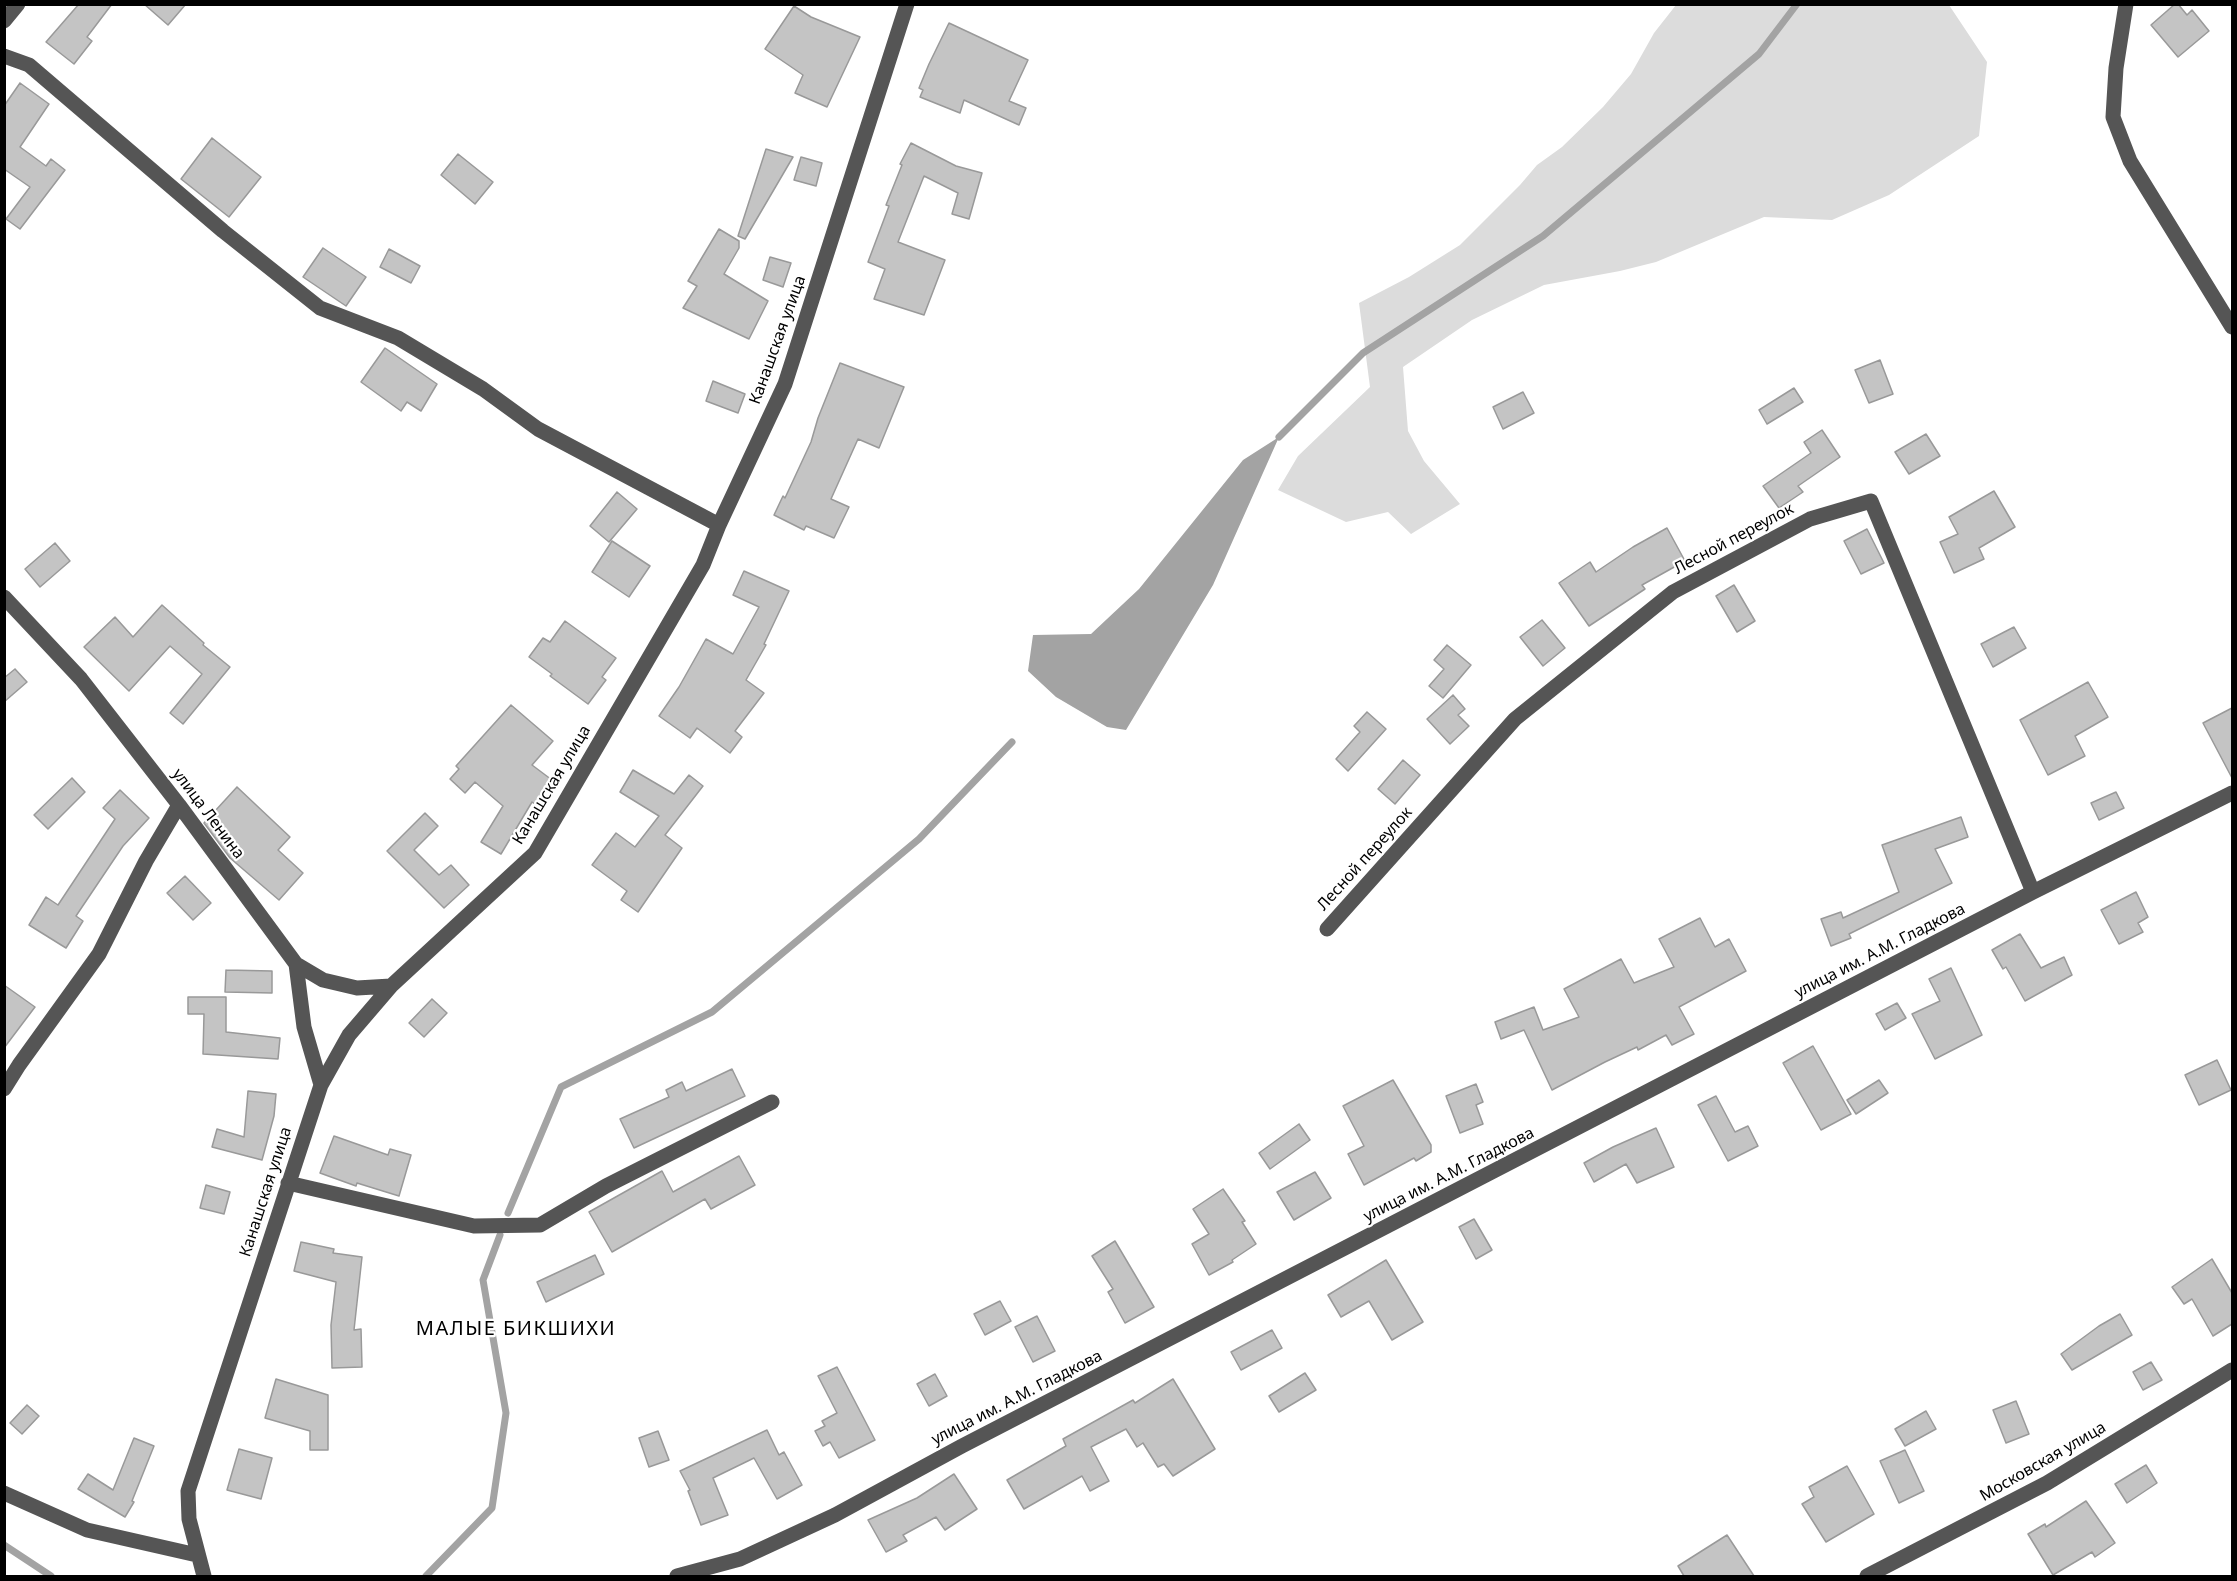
<!DOCTYPE html>
<html>
<head>
<meta charset="utf-8">
<style>
  body { margin:0 }
  #map { position:relative; width:2237px; height:1581px; overflow:hidden; background:#fff; font-family:"Noto Sans",sans-serif }
  canvas { display:block }
  .frame { position:absolute; inset:0; border:6px solid #000; pointer-events:none }
</style>
</head>
<body>
<div id="map">
<canvas width="2237" height="1581"></canvas>
<div class="frame"></div>
</div>
<script>
const c = document.querySelector('canvas').getContext('2d');
c.lineJoin = 'round';
function paint(path, color) {
  c.fillStyle = color;
  c.fill(path, 'evenodd');
}
function toPath(rows) {
  const path = new Path2D();
  for (const r of rows) {
    path.moveTo(r[0], r[1]);
    for (let i = 2; i < r.length; i += 2) path.lineTo(r[i], r[i + 1]);
  }
  return path;
}
function stroke(path, color, width, dash) {
  c.strokeStyle = color;
  c.lineWidth = width;
  c.lineCap = dash ? 'butt' : 'round';
  c.setLineDash(dash || []);
  c.stroke(path);
}
function label(font, color, halo, rows, align = 'center') {
  c.font = font + ' "Noto Sans",sans-serif';
  c.lineWidth = 4.5;
  c.setLineDash([]);
  c.textBaseline = 'middle';
  c.strokeStyle = halo;
  c.fillStyle = color;
  for (const [text, x, y, turn = 0] of rows) {
    c.save();
    c.translate(x, y);
    c.rotate((+turn || 0) * Math.PI / 180);
    c.textAlign = isNaN(turn) ? turn : align;
    if (halo) c.strokeText(text, 0, 0);
    c.fillText(text, 0, 0);
    c.restore();
  }
}
const green = toPath([
  [1676,5,1949,5,1987,62,1979,136,1889,195,1832,220,1764,217,1656,262,1620,271,1544,285,1472,320,1403,367,1408,431,1424,461,1460,504,1411,534,1388,512,1346,522,1278,490,1298,456,1370,387,1359,303,1409,277,1460,245,1520,185,1537,165,1562,147,1603,107,1631,74,1654,33]
]);
const water = toPath([
  [1279,437,1213,585,1126,730,1107,727,1056,697,1028,671,1033,635,1091,634,1139,589,1243,460]
]);
const stream = toPath([
  [1279,437,1363,353,1543,236,1759,54,1797,4],
  [508,1213,561,1087,712,1012,919,839,1012,742],
  [4,1545,51,1576],
  [426,1576,492,1508,506,1413,483,1280,500,1235]
]);
const building = toPath([
  [79,4,112,4,87,37,92,41,74,64,46,42,79,4],
  [144,4,186,4,168,25,144,4],
  [2175,4,2178,4,2187,15,2192,10,2209,31,2178,57,2151,25,2175,4],
  [794,6,811,17,860,37,827,107,795,93,803,75,765,49,794,6],
  [949,23,1028,60,1009,101,1026,108,1019,125,964,100,960,113,920,97,923,90,919,88,929,64,949,23],
  [20,83,49,104,20,147,46,166,51,159,65,170,20,229,6,219,30,187,4,169,4,106,20,83],
  [212,138,261,177,229,217,181,179,212,138],
  [911,143,956,166,982,173,969,219,952,214,958,193,924,176,898,242,945,260,924,315,874,299,885,269,868,262,889,206,886,205,902,165,900,164,911,143],
  [766,149,793,157,745,239,738,236,766,149],
  [458,154,493,182,475,204,441,175,458,154],
  [801,157,822,163,816,186,794,180,801,157],
  [719,229,739,241,739,248,724,274,768,301,749,339,683,308,697,286,688,281,719,229],
  [323,248,366,277,346,306,303,277,323,248],
  [389,249,420,266,411,283,380,267,389,249],
  [770,257,791,263,783,287,763,280,770,257],
  [385,348,437,384,421,411,407,402,401,411,361,382,385,348],
  [1880,360,1893,394,1869,403,1855,370,1880,360],
  [840,363,904,387,879,448,858,439,831,499,849,507,834,538,806,526,804,530,774,515,783,496,785,498,811,442,818,418,840,363],
  [713,381,745,394,738,413,706,401,713,381],
  [1794,388,1803,402,1767,424,1759,410,1794,388],
  [1523,392,1534,413,1503,429,1493,407,1523,392],
  [1822,430,1840,457,1798,486,1803,492,1779,508,1763,486,1811,453,1804,442,1822,430],
  [1926,434,1940,456,1909,474,1895,452,1926,434],
  [1994,491,2015,527,1979,548,1984,559,1954,573,1940,542,1958,534,1949,517,1994,491],
  [617,492,637,509,609,542,590,526,617,492],
  [1667,528,1685,561,1642,585,1645,589,1589,626,1559,583,1590,562,1596,572,1633,547,1667,528],
  [1867,529,1884,563,1861,574,1844,541,1867,529],
  [612,541,650,566,629,597,592,572,612,541],
  [55,543,70,561,40,587,25,569,55,543],
  [744,571,789,591,764,644,766,645,746,680,764,693,735,731,742,737,730,753,697,728,690,738,659,716,679,687,706,639,733,654,759,607,733,595,744,571],
  [1734,585,1755,621,1737,632,1716,596,1734,585],
  [162,605,204,643,203,645,230,667,183,724,170,713,202,674,170,646,129,691,84,647,115,617,133,637,162,605],
  [1542,620,1565,648,1543,666,1520,637,1542,620],
  [565,621,616,658,602,677,606,680,588,704,550,676,552,674,529,657,543,638,550,642,565,621],
  [2014,627,2026,648,1993,667,1981,644,2014,627],
  [1447,645,1471,665,1443,698,1429,686,1444,669,1434,660,1447,645],
  [15,669,27,682,4,702,4,678,15,669],
  [2088,682,2108,717,2075,736,2085,756,2048,775,2020,720,2088,682],
  [1453,695,1465,709,1458,715,1469,726,1450,744,1427,719,1453,695],
  [511,705,553,741,532,765,552,780,535,804,532,802,501,854,481,842,503,806,475,782,465,793,450,779,459,769,456,766,511,705],
  [2232,708,2232,778,2203,723,2232,708],
  [1367,712,1386,729,1348,771,1336,759,1360,732,1354,726,1367,712],
  [1403,760,1420,775,1395,804,1378,789,1403,760],
  [633,770,674,794,689,775,703,786,665,835,682,848,638,912,621,900,627,891,592,865,616,833,635,847,659,816,620,792,633,770],
  [72,778,85,792,48,829,34,815,72,778],
  [237,787,290,837,278,850,303,873,279,900,230,858,204,823,237,787],
  [120,790,149,818,123,846,76,916,83,921,66,948,29,925,46,897,58,905,115,819,103,808,120,790],
  [2116,792,2124,808,2099,820,2091,803,2116,792],
  [425,813,438,826,414,850,439,875,451,865,469,885,444,908,387,851,425,813],
  [1961,817,1968,837,1935,849,1952,883,1849,934,1851,938,1831,946,1821,919,1841,912,1843,918,1899,892,1882,845,1961,817],
  [185,876,211,903,193,920,167,893,185,876],
  [2136,892,2148,917,2138,923,2143,932,2119,944,2101,910,2136,892],
  [1700,918,1715,947,1729,939,1746,971,1679,1007,1694,1034,1672,1045,1666,1035,1638,1050,1637,1047,1605,1062,1552,1090,1524,1030,1501,1039,1495,1022,1534,1007,1543,1030,1579,1017,1564,989,1621,959,1634,983,1674,967,1659,939,1700,918],
  [2020,934,2041,968,2064,957,2072,975,2025,1001,2006,967,2003,969,1992,950,2020,934],
  [1951,968,1982,1035,1935,1059,1912,1014,1940,1001,1929,979,1951,968],
  [226,970,272,971,272,993,225,992,226,970],
  [4,985,35,1007,4,1048,4,985],
  [188,997,226,997,226,1032,280,1038,278,1059,203,1054,204,1014,188,1014,188,997],
  [432,999,447,1013,424,1037,409,1023,432,999],
  [1897,1003,1906,1018,1885,1030,1876,1014,1897,1003],
  [1813,1046,1851,1114,1821,1130,1783,1063,1813,1046],
  [2217,1060,2231,1090,2199,1105,2185,1075,2217,1060],
  [732,1069,745,1096,634,1148,620,1119,669,1097,666,1090,682,1082,686,1091,732,1069],
  [1393,1080,1431,1145,1431,1152,1416,1161,1414,1158,1364,1185,1348,1154,1364,1146,1343,1106,1393,1080],
  [1879,1080,1888,1093,1856,1114,1847,1100,1879,1080],
  [1476,1084,1483,1102,1476,1105,1483,1124,1460,1133,1446,1096,1476,1084],
  [248,1091,276,1094,274,1116,262,1160,212,1147,217,1129,244,1137,248,1091],
  [1716,1096,1735,1132,1748,1126,1758,1146,1728,1161,1698,1105,1716,1096],
  [1299,1124,1310,1140,1270,1169,1259,1153,1299,1124],
  [1656,1128,1674,1167,1637,1183,1626,1164,1594,1182,1584,1163,1613,1147,1656,1128],
  [334,1136,388,1155,390,1149,411,1155,399,1196,357,1183,356,1186,320,1173,334,1136],
  [739,1156,755,1185,711,1209,705,1199,612,1252,589,1212,662,1171,673,1192,739,1156],
  [1315,1172,1331,1198,1294,1220,1277,1192,1315,1172],
  [206,1185,230,1192,224,1214,200,1208,206,1185],
  [1223,1189,1245,1221,1242,1222,1256,1244,1232,1260,1233,1262,1209,1275,1192,1244,1209,1234,1193,1209,1223,1189],
  [1474,1219,1492,1250,1476,1259,1459,1227,1474,1219],
  [1115,1241,1154,1307,1125,1323,1108,1292,1113,1289,1092,1256,1115,1241],
  [301,1242,334,1249,333,1253,362,1257,354,1330,361,1329,362,1367,332,1368,331,1325,336,1282,294,1271,301,1242],
  [595,1255,604,1274,546,1302,537,1282,595,1255],
  [2212,1259,2232,1293,2232,1324,2213,1336,2192,1299,2184,1304,2172,1287,2212,1259],
  [1386,1260,1423,1322,1392,1340,1369,1301,1341,1317,1328,1295,1386,1260],
  [1000,1301,1011,1321,985,1335,974,1314,1000,1301],
  [2120,1314,2132,1335,2072,1370,2061,1354,2099,1326,2120,1314],
  [1037,1316,1055,1351,1033,1362,1015,1327,1037,1316],
  [1272,1330,1282,1348,1241,1370,1231,1352,1272,1330],
  [2151,1362,2162,1380,2143,1390,2133,1372,2151,1362],
  [837,1367,875,1440,839,1458,830,1442,823,1446,815,1431,825,1426,822,1421,837,1413,818,1376,837,1367],
  [1305,1373,1316,1390,1279,1412,1269,1396,1305,1373],
  [935,1374,947,1396,929,1406,917,1384,935,1374],
  [276,1379,328,1395,328,1450,310,1450,310,1431,265,1418,276,1379],
  [1173,1379,1215,1449,1173,1476,1164,1464,1158,1467,1143,1443,1137,1447,1126,1429,1091,1447,1109,1481,1090,1491,1082,1476,1024,1509,1007,1480,1066,1446,1063,1439,1133,1400,1135,1403,1173,1379],
  [2016,1401,2029,1434,2006,1443,1993,1410,2016,1401],
  [27,1405,39,1416,22,1434,10,1423,27,1405],
  [1926,1411,1936,1429,1905,1446,1895,1429,1926,1411],
  [767,1430,779,1455,784,1452,802,1485,777,1499,754,1458,713,1478,728,1515,701,1525,688,1491,690,1490,680,1471,767,1430],
  [658,1431,669,1460,649,1467,639,1438,658,1431],
  [134,1438,154,1446,132,1501,134,1502,125,1517,78,1489,88,1474,113,1490,134,1438],
  [239,1449,272,1458,261,1499,227,1490,239,1449],
  [1905,1450,1924,1491,1899,1503,1880,1461,1905,1450],
  [2146,1465,2157,1483,2127,1503,2115,1484,2146,1465],
  [1847,1466,1874,1514,1826,1542,1802,1504,1814,1497,1809,1487,1847,1466],
  [954,1474,977,1509,945,1530,936,1517,903,1535,907,1541,886,1552,868,1520,917,1498,954,1474],
  [2086,1501,2115,1543,2095,1557,2092,1552,2053,1575,2028,1534,2045,1524,2046,1527,2086,1501],
  [1727,1535,1754,1576,1684,1576,1678,1566,1727,1535]
]);
const minor = toPath([
  [2126,4,2116,68,2113,117,2130,161,2232,327],
  [4,21,18,4],
  [4,56,29,65,223,231,320,308,398,338,483,389,538,429,719,525],
  [4,597,81,679,179,805,296,964,304,1027,321,1085],
  [1327,929,1515,719,1673,592,1810,519,1871,501,2033,892],
  [296,964,323,980,357,988,391,986],
  [4,1089,19,1065,99,954,146,861,179,805],
  [288,1183,474,1226,540,1225,606,1186,772,1102],
  [4,1493,87,1530,197,1555],
  [204,1576,189,1519,188,1491,321,1085,349,1035,391,986,535,853,703,565,719,525,785,384,907,4],
  [677,1576,740,1559,835,1515,962,1446,2033,892,2232,793],
  [1867,1576,2047,1483,2232,1370]
]);
const streetNames = [
  ["Канашская улица",778,340,-70],
  ["Лесной переулок",1734,539,-28],
  ["Канашская улица",552,785,-59],
  ["улица Ленина",208,814,53],
  ["Лесной переулок",1365,859,-48],
  ["улица им. А.М. Гладкова",1880,951,-27],
  ["улица им. А.М. Гладкова",1449,1175,-27],
  ["Канашская улица",266,1192,-72],
  ["улица им. А.М. Гладкова",1017,1398,-27],
  ["Московская улица",2043,1462,-30]
];
const quarterNames = [
  ["МАЛЫЕ БИКШИХИ",516,1329]
];
paint(green, '#dcdcdc');
paint(water, '#a3a3a3');
stroke(stream, '#a3a3a3', 7);
paint(building, '#c4c4c4');
stroke(building, '#999', 1.5);
stroke(minor, '#555', 15);
label('16px', '#000', '#fff', streetNames);
c.letterSpacing = '1.5px';
label('20px', '#000', '#fff', quarterNames);
c.letterSpacing = '0px';
</script>
</body>
</html>
